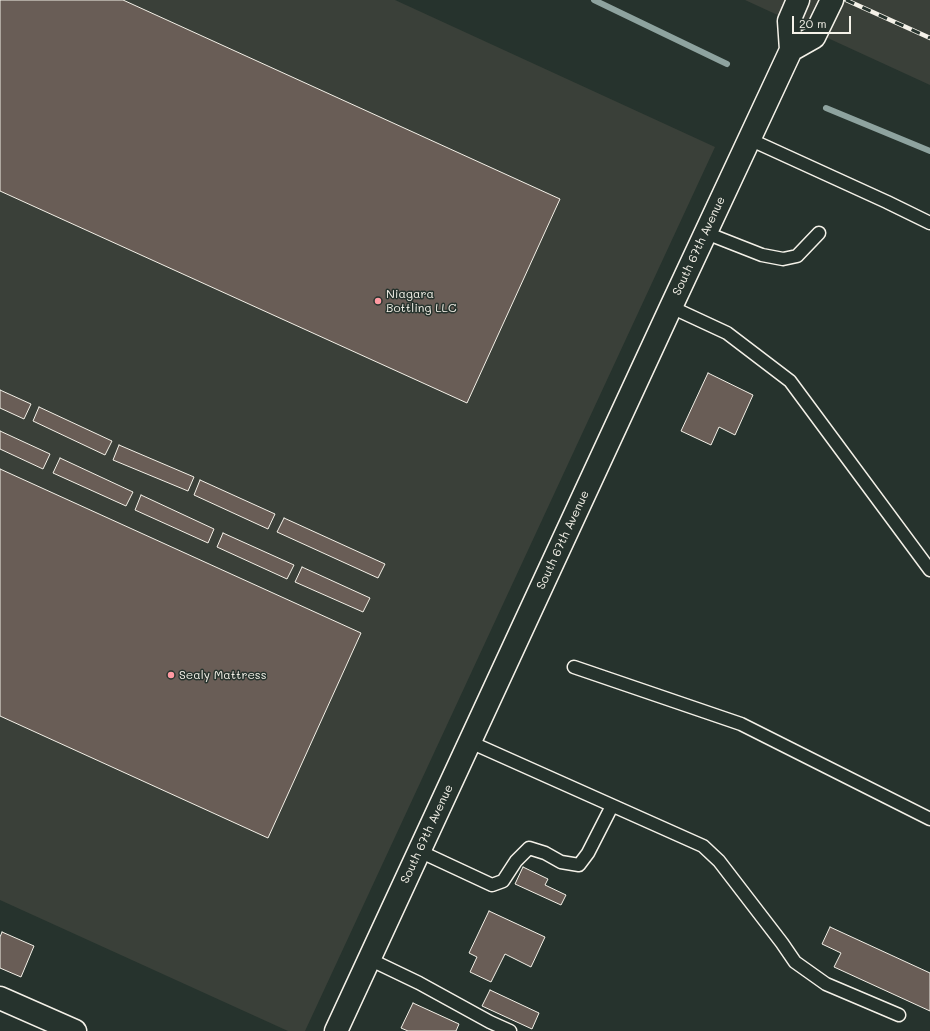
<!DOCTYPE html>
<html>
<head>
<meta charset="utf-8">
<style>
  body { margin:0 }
  #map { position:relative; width:930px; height:1031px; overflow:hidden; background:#26332d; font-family:Mali,sans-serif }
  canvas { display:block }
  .scale { position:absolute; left:792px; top:16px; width:59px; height:18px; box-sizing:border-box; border:2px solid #f4f1e8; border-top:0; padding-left:5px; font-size:12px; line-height:14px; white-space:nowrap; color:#f4f1e8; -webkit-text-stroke:3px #26332d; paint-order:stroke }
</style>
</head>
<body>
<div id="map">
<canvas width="930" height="1031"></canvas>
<div class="scale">20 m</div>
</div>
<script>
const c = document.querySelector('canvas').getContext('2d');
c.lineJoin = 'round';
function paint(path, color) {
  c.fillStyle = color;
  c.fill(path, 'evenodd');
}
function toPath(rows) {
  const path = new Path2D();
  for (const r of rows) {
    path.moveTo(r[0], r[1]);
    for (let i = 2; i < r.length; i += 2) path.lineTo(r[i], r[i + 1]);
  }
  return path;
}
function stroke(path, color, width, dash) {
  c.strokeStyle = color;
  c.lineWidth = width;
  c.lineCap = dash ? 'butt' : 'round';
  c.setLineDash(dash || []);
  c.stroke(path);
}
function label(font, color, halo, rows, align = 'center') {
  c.font = font + ' Mali,sans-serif';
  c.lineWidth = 3;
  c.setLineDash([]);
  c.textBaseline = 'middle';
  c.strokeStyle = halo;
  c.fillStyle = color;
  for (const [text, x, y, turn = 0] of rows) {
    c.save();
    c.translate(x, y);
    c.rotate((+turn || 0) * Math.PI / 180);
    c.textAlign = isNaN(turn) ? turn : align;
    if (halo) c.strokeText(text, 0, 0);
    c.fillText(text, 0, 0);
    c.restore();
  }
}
const built = toPath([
  [0,0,395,0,715,147,305,1031,288,1031,0,900],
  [745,0,930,0,930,85]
]);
const stream = toPath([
  [594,0,727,64],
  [826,108,930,151]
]);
const building = toPath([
  [0,0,123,0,560,199,467,403,0,191,0,0],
  [708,373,753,395,735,435,719,427,711,445,681,431,708,373],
  [0,390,31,404,24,419,0,408,0,390],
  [39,407,112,441,105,455,33,421,39,407],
  [0,431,50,454,43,469,0,449,0,431],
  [119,445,194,477,188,491,113,460,119,445],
  [60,458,133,492,126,506,53,473,60,458],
  [0,469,361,633,268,838,0,716,0,469],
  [200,480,275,514,268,529,194,495,200,480],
  [141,495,214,529,208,543,135,510,141,495],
  [284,518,385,564,378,578,277,532,284,518],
  [223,533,294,565,287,579,217,547,223,533],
  [302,567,370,598,363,612,295,582,302,567],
  [523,867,548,879,545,885,566,895,561,905,515,884,523,867],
  [489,911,545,937,531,967,505,954,491,982,470,972,477,957,469,953,489,911],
  [830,927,930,973,930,1011,834,967,841,953,822,944,830,927],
  [2,932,34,946,21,977,0,968,0,937,2,932],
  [490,990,539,1013,532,1029,482,1006,490,990],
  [413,1003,459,1024,456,1031,408,1031,401,1028,413,1003]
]);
const lane = toPath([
  [749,139,887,202,930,223],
  [706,233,762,255,783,259,797,256,819,233],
  [671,307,727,333,790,381,930,570],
  [574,667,741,724,930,819],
  [470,742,703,846,719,861,782,943,795,962,826,984,899,1015],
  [419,851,492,885,503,881,516,861,529,848,545,853,561,862,579,865,588,853,612,806],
  [369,959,419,983,490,1022,510,1031]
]);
const street = toPath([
  [0,998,75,1031]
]);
const secondary = toPath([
  [791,50,814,37,832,0],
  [336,1031,671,307,791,50,789,21,798,0]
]);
const rail = toPath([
  [846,0,930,38]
]);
const markers = [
  [378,301,4,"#ff9aa2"],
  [171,675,4,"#ff9aa2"]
];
const streetNames = [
  ["South 67th Avenue",699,246,-65],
  ["South 67th Avenue",563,540,-65],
  ["South 67th Avenue",427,834,-65]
];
const poiNames = [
  ["Niagara",386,294],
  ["Bottling LLC",386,308],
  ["Sealy Mattress",179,675]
];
paint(built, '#3a4039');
stroke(stream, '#8ea39f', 6);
paint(building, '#695d56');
stroke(building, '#f4f1e8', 1);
stroke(lane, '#f4f1e8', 15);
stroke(street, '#f4f1e8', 25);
stroke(secondary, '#f4f1e8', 25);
stroke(lane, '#26332d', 12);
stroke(street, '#26332d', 22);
stroke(secondary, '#26332d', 22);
stroke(rail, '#f4f1e8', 4.5);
stroke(rail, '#26332d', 3, [9]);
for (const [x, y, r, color] of markers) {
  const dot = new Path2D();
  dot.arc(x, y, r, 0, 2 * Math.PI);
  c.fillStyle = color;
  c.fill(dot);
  stroke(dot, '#26332d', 1.5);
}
label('12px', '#f4f1e8', '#26332d', streetNames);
label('12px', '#f4f1e8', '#26332d', poiNames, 'left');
</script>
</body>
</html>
